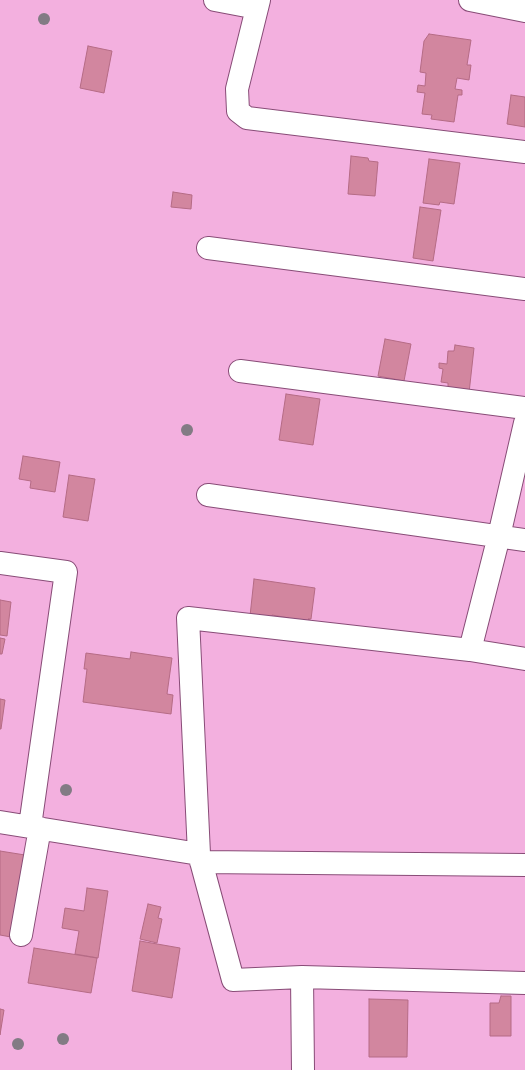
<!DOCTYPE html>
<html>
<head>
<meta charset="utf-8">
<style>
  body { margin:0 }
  canvas { display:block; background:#f3b0df }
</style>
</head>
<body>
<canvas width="525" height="1070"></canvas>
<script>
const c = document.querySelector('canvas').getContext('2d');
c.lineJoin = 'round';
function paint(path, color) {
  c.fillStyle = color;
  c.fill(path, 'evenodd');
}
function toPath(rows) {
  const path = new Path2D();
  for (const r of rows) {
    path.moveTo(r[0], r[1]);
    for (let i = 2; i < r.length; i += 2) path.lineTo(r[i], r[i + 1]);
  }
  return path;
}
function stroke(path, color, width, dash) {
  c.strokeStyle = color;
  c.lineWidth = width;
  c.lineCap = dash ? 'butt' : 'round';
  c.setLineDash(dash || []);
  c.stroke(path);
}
const building = toPath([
  [429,34,471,40,467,65,471,65,469,80,457,78,455,89,462,90,462,95,458,95,454,122,431,119,432,115,422,114,425,93,417,92,418,85,425,86,426,73,420,72,424,41,429,34],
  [88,46,112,51,104,93,80,88,88,46],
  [511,95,525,97,525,127,507,124,511,95],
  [351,156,368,158,369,161,378,162,375,196,348,194,351,156],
  [429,159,460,163,454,204,440,202,439,205,423,203,429,159],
  [173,192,192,195,191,209,171,207,173,192],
  [420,207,441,210,433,261,413,258,420,207],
  [385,339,411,344,404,381,378,376,385,339],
  [455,345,474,348,469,393,448,390,448,383,441,382,443,369,439,368,439,363,447,364,448,351,454,351,455,345],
  [286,394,320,399,313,445,279,440,286,394],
  [23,456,60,462,55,492,30,488,31,481,19,479,23,456],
  [69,475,95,479,88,521,63,517,69,475],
  [254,579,315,588,311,619,308,619,313,622,290,622,289,618,272,615,272,618,250,616,254,579],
  [0,600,11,602,7,636,0,635,0,600],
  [0,638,5,639,2,654,0,654,0,638],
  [131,652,172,658,167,694,173,695,171,714,83,702,87,669,84,669,86,653,130,659,131,652],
  [0,699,5,700,1,729,0,729,0,699],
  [0,851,25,855,11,937,0,935,0,851],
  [87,888,108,891,98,958,75,954,79,931,62,928,65,908,84,911,87,888],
  [148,904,161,907,158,918,162,919,157,943,140,939,148,904],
  [140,941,180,948,172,998,132,991,140,941],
  [34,948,97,958,91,993,28,983,34,948],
  [501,996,511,996,511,1036,490,1036,490,1003,499,1003,501,996],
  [369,999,408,1000,407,1057,369,1057,369,999],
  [0,1009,4,1010,0,1035,0,1009]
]);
const minor = toPath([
  [215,0,257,8],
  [259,0,237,89,238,111,247,118,525,152],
  [470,0,525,11],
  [208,248,525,289],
  [240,371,525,408],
  [208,495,525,540],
  [0,563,66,572,30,826],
  [470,650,499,536,525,423],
  [525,659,470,650,188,618,199,854,233,980,302,977,525,983],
  [0,822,199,854],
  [201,862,525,865],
  [21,935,40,828],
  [302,977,303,1070]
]);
const trees = [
  [44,19],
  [187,430],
  [66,790],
  [63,1039],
  [18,1044]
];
paint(building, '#d2869f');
stroke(building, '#b56b85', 1);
stroke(minor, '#884c77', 24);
stroke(minor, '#fff', 22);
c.fillStyle = '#827b84';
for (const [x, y] of trees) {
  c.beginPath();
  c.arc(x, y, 6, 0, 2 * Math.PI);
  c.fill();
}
</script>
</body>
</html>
